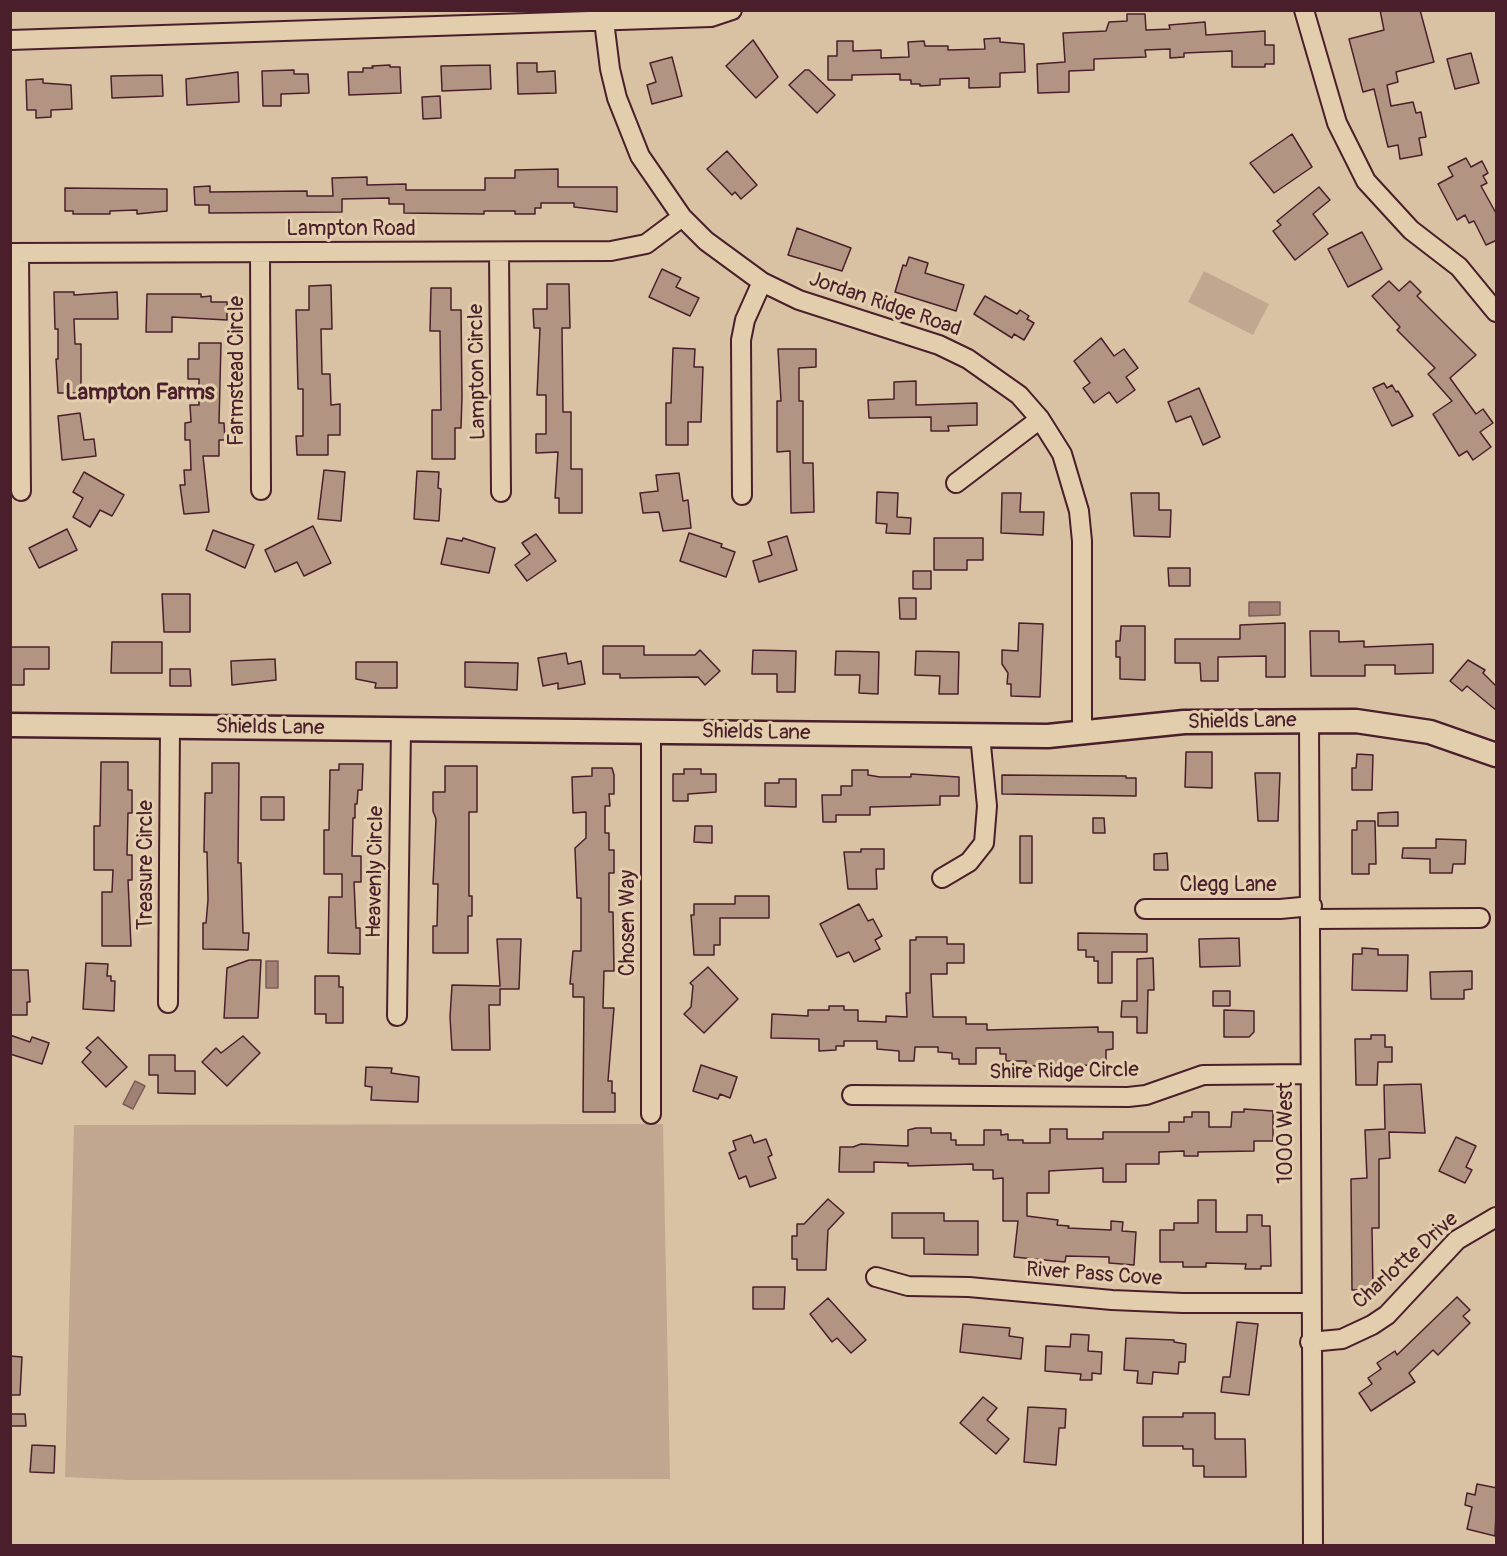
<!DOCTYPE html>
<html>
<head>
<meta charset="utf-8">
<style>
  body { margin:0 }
  #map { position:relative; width:1507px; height:1556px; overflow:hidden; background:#d9c2a4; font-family:Pangolin,sans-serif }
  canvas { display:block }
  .frame { position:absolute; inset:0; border:12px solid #4a1f2b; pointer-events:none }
</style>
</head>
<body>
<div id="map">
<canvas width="1507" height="1556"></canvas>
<div class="frame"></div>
</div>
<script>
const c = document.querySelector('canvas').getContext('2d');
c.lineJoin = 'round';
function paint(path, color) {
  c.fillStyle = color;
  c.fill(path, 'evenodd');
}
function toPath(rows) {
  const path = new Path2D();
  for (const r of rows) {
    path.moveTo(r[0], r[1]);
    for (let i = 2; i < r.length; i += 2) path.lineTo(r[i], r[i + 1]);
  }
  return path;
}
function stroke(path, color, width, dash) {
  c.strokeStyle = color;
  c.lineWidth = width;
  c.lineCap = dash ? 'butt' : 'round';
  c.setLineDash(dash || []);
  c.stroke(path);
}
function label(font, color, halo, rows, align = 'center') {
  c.font = font + ' Pangolin,sans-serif';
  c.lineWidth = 6;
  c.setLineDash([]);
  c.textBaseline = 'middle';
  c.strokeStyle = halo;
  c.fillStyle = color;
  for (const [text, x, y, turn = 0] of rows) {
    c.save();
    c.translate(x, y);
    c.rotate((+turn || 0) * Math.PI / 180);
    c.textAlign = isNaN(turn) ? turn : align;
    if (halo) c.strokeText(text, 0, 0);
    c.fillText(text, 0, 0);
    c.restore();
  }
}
const green = toPath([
  [1204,271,1269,304,1253,335,1188,302],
  [663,1124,670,1479,127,1480,65,1477,74,1125]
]);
const water = toPath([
  [1249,602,1280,602,1280,615,1249,616,1249,602],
  [266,961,278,961,278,988,266,988,266,961],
  [135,1081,145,1086,133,1109,123,1104,135,1081]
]);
const building = toPath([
  [1380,10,1420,10,1434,62,1396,72,1398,82,1387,85,1391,106,1413,102,1416,113,1421,112,1426,137,1419,138,1422,155,1400,159,1398,145,1388,147,1374,89,1363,92,1349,39,1384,30,1380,10],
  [1127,14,1145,14,1146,30,1170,29,1169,25,1205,22,1206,35,1265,31,1265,45,1274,45,1274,64,1265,64,1265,67,1232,67,1232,51,1184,53,1184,57,1170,58,1170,49,1145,50,1146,57,1094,59,1094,70,1069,71,1069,92,1038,93,1037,64,1065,62,1063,33,1106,31,1109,22,1127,21,1127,14],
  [1000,38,1000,42,1024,44,1025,72,1000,73,1000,87,969,88,969,78,940,79,940,85,920,86,920,84,911,84,911,80,900,80,900,74,852,75,852,80,828,80,828,56,837,56,837,41,853,41,853,51,881,50,881,58,909,57,908,42,924,41,925,46,948,46,948,50,985,49,984,39,1000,38],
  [753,40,778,77,756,98,726,66,753,40],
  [1471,53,1479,83,1455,89,1447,59,1471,53],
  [672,57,682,96,652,104,647,85,656,82,650,63,672,57],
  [517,63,537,63,537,72,555,71,556,93,518,94,517,63],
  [390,65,390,67,400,67,401,93,349,95,348,72,363,72,363,68,373,68,372,66,390,65],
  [490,65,491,89,442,91,441,66,490,65],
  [294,70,294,74,308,74,309,93,281,94,281,106,263,106,262,71,294,70],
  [805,70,809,70,835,95,817,113,789,85,805,70],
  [238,72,239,102,187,105,186,79,238,72],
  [162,75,163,96,112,98,111,76,162,75],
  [43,79,43,83,71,85,72,109,51,110,51,117,36,118,36,110,27,110,26,80,43,79],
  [440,96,441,118,423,119,422,97,440,96],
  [1292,134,1312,167,1274,193,1250,163,1292,134],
  [727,151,757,185,741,199,735,192,732,195,707,169,727,151],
  [1466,158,1471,167,1482,161,1488,173,1483,176,1487,183,1481,186,1497,215,1497,240,1486,245,1474,221,1469,223,1465,215,1457,220,1438,184,1453,176,1448,167,1466,158],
  [558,169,558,187,617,187,617,212,574,207,574,203,541,203,541,208,535,208,535,214,515,214,515,211,484,211,484,214,404,213,404,204,389,204,389,198,342,199,342,212,209,213,209,205,195,205,194,187,210,186,210,192,307,191,307,196,333,196,332,178,367,177,367,185,406,184,406,190,485,190,485,178,515,178,515,170,558,169],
  [1319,187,1330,200,1313,214,1328,234,1295,260,1273,231,1281,225,1277,221,1319,187],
  [65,188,167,189,167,211,137,214,137,210,110,211,110,214,73,214,73,211,65,211,65,188],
  [797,228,851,248,842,271,788,255,797,228],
  [1362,232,1382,269,1348,287,1328,249,1362,232],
  [909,257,928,263,925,273,964,285,956,311,895,292,903,265,906,266,909,257],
  [662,269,681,278,676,287,699,298,690,316,649,297,662,269],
  [1389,281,1399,291,1410,281,1421,292,1417,296,1476,355,1450,378,1476,414,1483,409,1493,423,1480,432,1491,447,1473,460,1467,451,1459,456,1433,414,1452,401,1428,374,1435,368,1397,330,1400,327,1372,296,1389,281],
  [547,284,569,284,570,328,562,328,563,412,571,412,571,469,582,469,582,513,559,513,559,498,555,498,558,452,536,453,536,434,546,434,546,395,537,395,540,328,534,328,533,309,547,309,547,284],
  [331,285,332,329,321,329,322,374,330,374,331,405,340,404,340,435,328,435,328,455,297,455,296,436,303,436,303,389,298,389,296,310,309,310,309,286,331,285],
  [431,288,451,288,451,310,461,310,462,396,461,428,455,428,455,459,432,459,432,410,441,410,440,331,430,331,431,288],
  [54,292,74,292,74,295,117,292,118,319,74,319,75,344,81,344,81,393,58,393,56,359,58,359,58,329,55,329,54,292],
  [147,294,201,294,201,297,211,296,211,302,227,302,227,320,172,317,172,332,146,332,147,294],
  [985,296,1017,314,1020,310,1029,316,1027,319,1034,323,1024,340,1014,334,1012,338,974,314,985,296],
  [1101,338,1114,356,1124,349,1138,368,1126,377,1135,390,1117,403,1109,392,1094,403,1083,388,1090,383,1074,361,1101,338],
  [199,343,221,343,219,423,224,423,225,440,219,440,219,456,203,456,209,512,184,514,180,485,185,485,184,470,191,470,190,440,185,440,185,423,191,422,190,405,199,405,199,379,188,379,188,359,199,359,199,343],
  [673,348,695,349,694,367,703,367,701,422,688,422,688,445,666,445,666,403,671,403,673,348],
  [778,349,816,349,816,367,799,368,799,401,803,401,803,463,813,463,814,512,791,513,790,451,777,452,777,401,781,401,778,349],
  [916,381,916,405,977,403,977,425,948,426,949,431,931,431,931,417,869,418,868,400,894,399,894,382,916,381],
  [1384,383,1387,388,1392,385,1396,392,1398,391,1413,416,1392,426,1373,388,1384,383],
  [1199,388,1220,437,1203,445,1191,416,1176,422,1168,402,1199,388],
  [80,413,84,440,94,439,96,456,62,460,58,416,80,413],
  [324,470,345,472,341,521,318,519,324,470],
  [417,471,439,472,438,488,441,489,439,521,414,519,417,471],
  [84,472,124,495,112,516,100,510,90,527,73,517,83,498,73,492,84,472],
  [679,473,683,501,688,500,691,528,663,531,659,512,643,513,640,493,658,491,656,475,679,473],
  [877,492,898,493,897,517,911,518,910,534,886,533,887,524,876,523,877,492],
  [1002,493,1021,493,1020,512,1044,512,1043,535,1001,533,1002,493],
  [1131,493,1159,493,1159,510,1171,510,1170,537,1134,536,1131,493],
  [313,526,331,563,304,576,297,562,275,572,265,550,313,526],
  [67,529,77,550,39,568,29,548,67,529],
  [213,530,254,545,245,568,206,550,213,530],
  [689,533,722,544,721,547,735,552,726,577,680,561,689,533],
  [536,534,556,561,527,581,515,565,530,554,522,543,536,534],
  [787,536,797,570,759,582,753,561,772,555,768,542,787,536],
  [447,538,462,541,463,538,495,548,489,573,441,564,447,538],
  [934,538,983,538,983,560,967,560,967,570,934,570,934,538],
  [1168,568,1190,568,1190,586,1169,586,1168,568],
  [913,571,931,571,931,589,913,589,913,571],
  [162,594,190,594,190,632,164,632,162,594],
  [899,598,916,598,916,619,900,619,899,598],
  [1019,623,1043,624,1040,697,1011,696,1011,684,1007,684,1008,673,1002,664,1002,650,1018,651,1019,623],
  [1285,623,1285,677,1266,677,1266,656,1218,657,1218,681,1201,681,1200,663,1175,663,1175,639,1240,639,1240,625,1285,623],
  [1121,626,1145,626,1145,680,1120,679,1120,657,1116,657,1116,641,1120,641,1121,626],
  [1310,631,1339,631,1339,642,1364,641,1364,647,1433,644,1433,673,1395,674,1395,665,1365,665,1365,676,1311,676,1310,631],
  [112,642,162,642,162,673,111,673,112,642],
  [603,646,644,646,644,655,695,655,700,650,720,671,705,685,698,677,620,678,620,674,603,674,603,646],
  [10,647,49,647,49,669,24,669,24,685,10,685,10,647],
  [753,650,796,651,795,692,777,692,777,674,752,674,753,650],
  [836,651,879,652,878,694,859,693,860,675,835,675,836,651],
  [916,651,959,652,958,694,939,694,940,676,915,675,916,651],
  [566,653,568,664,581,661,585,684,558,689,558,683,543,686,538,658,566,653],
  [275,659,276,680,232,685,231,661,275,659],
  [1468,660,1485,670,1483,673,1497,687,1497,711,1467,686,1462,691,1450,681,1468,660],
  [356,662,397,662,397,688,375,688,376,683,356,679,356,662],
  [465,662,518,663,517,690,465,687,465,662],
  [170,669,190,669,191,686,170,686,170,669],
  [1186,752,1212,752,1212,788,1185,787,1186,752],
  [1357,754,1373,755,1372,790,1352,790,1352,768,1356,768,1357,754],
  [101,762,128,762,128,790,132,790,132,813,128,813,127,855,132,855,132,880,128,880,131,946,102,946,102,892,112,892,113,870,94,870,94,826,100,826,101,762],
  [212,763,239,763,238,863,241,863,243,933,249,933,248,950,203,949,203,923,206,923,208,900,207,852,204,852,205,793,212,793,212,763],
  [339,764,363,764,362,790,358,790,357,804,355,804,355,818,353,818,352,856,361,856,361,882,354,882,356,928,360,928,360,954,328,953,329,897,342,897,342,874,324,874,324,830,329,830,330,770,339,770,339,764],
  [445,766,477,766,477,812,469,812,469,896,472,896,472,916,468,916,468,953,433,953,433,926,437,926,438,884,433,884,436,819,433,811,433,792,445,792,445,766],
  [592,768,612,768,614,775,614,794,609,794,610,806,605,806,605,833,609,833,609,850,614,850,614,873,609,873,609,912,613,912,614,971,604,971,603,1008,614,1008,608,1081,612,1081,612,1093,615,1093,615,1112,583,1112,584,997,573,997,573,984,570,984,573,951,581,951,581,898,577,898,575,848,586,838,586,812,573,813,572,777,592,776,592,768],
  [684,769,701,769,701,774,716,774,716,792,688,794,688,801,673,801,673,774,684,774,684,769],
  [852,770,868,770,868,775,880,777,911,777,911,774,959,777,959,796,940,796,940,805,870,807,870,815,836,815,836,822,823,822,822,795,841,795,841,786,852,786,852,770],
  [1255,773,1280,773,1278,821,1258,821,1255,773],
  [1002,775,1126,776,1126,778,1136,778,1136,796,1002,794,1002,775],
  [779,779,796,779,796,807,765,806,765,783,779,783,779,779],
  [261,797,284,797,284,820,261,820,261,797],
  [1398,812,1398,826,1378,826,1378,813,1398,812],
  [1093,818,1104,818,1105,833,1093,833,1093,818],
  [1357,821,1375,821,1376,864,1369,864,1369,874,1352,874,1352,830,1357,830,1357,821],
  [695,826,712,826,712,843,694,842,695,826],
  [1020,836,1032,836,1032,883,1020,883,1020,836],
  [1436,839,1466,840,1465,864,1453,864,1452,873,1430,873,1430,859,1402,858,1403,848,1436,848,1436,839],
  [861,849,884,849,884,869,876,869,877,889,848,889,844,852,861,852,861,849],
  [1167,853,1168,870,1154,870,1154,854,1167,853],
  [735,896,769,896,769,918,720,918,720,945,714,945,714,955,694,955,691,915,694,915,694,904,735,904,735,896],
  [859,904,868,921,873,919,882,936,875,940,880,949,854,962,849,952,837,957,820,924,859,904],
  [1078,933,1147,934,1147,952,1112,952,1112,983,1098,983,1098,961,1094,961,1094,957,1086,957,1086,950,1078,950,1078,933],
  [916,937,947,937,947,944,964,944,964,963,947,963,947,974,931,974,933,1017,966,1017,966,1024,987,1024,987,1030,1098,1027,1098,1032,1113,1032,1113,1049,1106,1050,1106,1065,1026,1066,1026,1061,1006,1061,1006,1054,1000,1054,1000,1048,976,1048,976,1064,959,1064,959,1059,952,1059,952,1053,938,1052,938,1047,915,1047,914,1061,899,1061,899,1051,877,1049,877,1041,844,1041,844,1046,836,1046,836,1050,819,1051,819,1039,771,1038,772,1014,808,1016,808,1010,829,1010,829,1006,844,1006,844,1010,858,1010,858,1021,886,1022,886,1016,907,1017,906,993,910,993,910,940,916,940,916,937],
  [1239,938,1240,966,1200,967,1199,939,1239,938],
  [497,939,521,939,519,989,500,989,500,1005,489,1005,490,1050,452,1050,450,1017,452,985,500,986,497,939],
  [1362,948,1378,949,1378,955,1408,955,1407,991,1352,990,1353,954,1362,954,1362,948],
  [1153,958,1154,990,1148,990,1147,1033,1137,1033,1137,1017,1121,1017,1122,1001,1137,1001,1137,959,1153,958],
  [249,960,261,960,258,1018,224,1018,227,968,249,960],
  [86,963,108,964,107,976,111,976,111,981,115,981,114,1011,83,1009,86,963],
  [708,967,738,999,704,1033,684,1014,691,1007,693,986,690,983,708,967],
  [10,970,28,970,30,1002,27,1002,27,1015,10,1015,10,970],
  [1472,971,1472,989,1464,990,1464,999,1431,999,1430,972,1472,971],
  [315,976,339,976,339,987,343,987,343,1023,326,1023,326,1014,315,1014,315,976],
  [1213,991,1230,991,1230,1006,1213,1006,1213,991],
  [1224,1010,1254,1011,1254,1032,1249,1037,1224,1037,1224,1010],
  [10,1035,30,1042,32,1037,49,1043,42,1064,10,1054,10,1035],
  [1371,1035,1385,1035,1385,1047,1392,1047,1392,1062,1378,1062,1377,1085,1356,1085,1355,1039,1371,1039,1371,1035],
  [243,1036,260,1053,227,1086,202,1062,216,1048,221,1053,243,1036],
  [98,1037,127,1067,106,1087,82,1062,91,1052,86,1048,98,1037],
  [149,1055,175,1055,175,1071,195,1071,195,1094,158,1093,158,1075,149,1075,149,1055],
  [701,1065,737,1077,730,1098,720,1094,718,1099,693,1091,701,1065],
  [366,1067,392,1068,391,1073,419,1077,418,1102,371,1100,372,1087,365,1086,366,1067],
  [1421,1084,1425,1133,1389,1132,1390,1158,1379,1159,1379,1228,1372,1228,1373,1290,1352,1290,1351,1179,1367,1178,1365,1130,1385,1129,1384,1085,1421,1084],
  [1244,1109,1273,1111,1273,1141,1254,1141,1254,1151,1198,1152,1198,1156,1184,1156,1184,1151,1159,1152,1159,1164,1126,1164,1126,1182,1103,1182,1103,1168,1049,1171,1049,1193,1027,1193,1027,1216,1058,1220,1057,1225,1069,1226,1068,1228,1111,1230,1111,1221,1123,1222,1122,1231,1136,1232,1134,1265,1109,1263,1109,1257,1066,1256,1065,1262,1014,1257,1018,1221,1003,1221,1003,1178,993,1179,993,1170,973,1170,973,1164,908,1166,908,1163,874,1162,874,1172,839,1172,840,1147,853,1147,861,1144,908,1146,908,1130,916,1128,931,1128,931,1133,951,1133,951,1140,956,1140,956,1145,984,1145,984,1130,1001,1130,1001,1135,1008,1134,1008,1140,1023,1140,1023,1143,1050,1143,1050,1129,1067,1129,1067,1139,1103,1139,1103,1132,1169,1132,1169,1122,1184,1122,1184,1117,1192,1117,1192,1112,1209,1112,1209,1127,1231,1127,1232,1112,1244,1112,1244,1109],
  [751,1135,754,1143,766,1139,772,1155,768,1157,776,1178,750,1187,746,1176,739,1179,729,1153,736,1150,733,1141,751,1135],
  [1456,1137,1476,1146,1466,1167,1472,1170,1465,1183,1439,1171,1456,1137],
  [828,1199,844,1213,828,1230,826,1270,797,1270,797,1259,792,1259,792,1236,797,1236,797,1224,804,1224,828,1199],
  [1198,1200,1216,1200,1216,1232,1247,1232,1247,1215,1262,1215,1262,1226,1270,1226,1271,1266,1261,1266,1261,1269,1245,1269,1246,1264,1206,1263,1206,1267,1183,1267,1183,1262,1160,1262,1160,1230,1174,1230,1174,1223,1198,1223,1198,1200],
  [892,1213,944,1213,944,1221,978,1221,978,1255,924,1254,924,1238,892,1238,892,1213],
  [753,1287,785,1287,784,1309,753,1309,753,1287],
  [1457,1297,1470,1310,1463,1316,1470,1323,1438,1355,1433,1350,1409,1373,1415,1382,1371,1411,1359,1393,1372,1384,1368,1378,1381,1369,1377,1363,1395,1351,1397,1355,1457,1297],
  [828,1298,866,1340,851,1353,837,1338,832,1342,810,1314,828,1298],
  [1237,1322,1258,1324,1249,1395,1221,1392,1223,1377,1230,1377,1237,1322],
  [963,1324,1010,1328,1009,1336,1023,1338,1021,1359,960,1352,963,1324],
  [1071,1334,1089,1335,1088,1351,1102,1352,1101,1374,1092,1373,1092,1380,1080,1380,1081,1374,1045,1371,1046,1346,1070,1347,1071,1334],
  [1126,1338,1174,1340,1174,1342,1186,1344,1185,1362,1179,1362,1178,1374,1153,1372,1152,1384,1137,1383,1138,1371,1124,1370,1126,1338],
  [10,1356,22,1357,20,1395,10,1395,10,1356],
  [983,1397,997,1408,987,1420,1009,1439,996,1454,960,1423,983,1397],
  [1028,1407,1066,1409,1065,1428,1059,1428,1056,1465,1024,1462,1028,1407],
  [1183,1413,1215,1413,1215,1439,1245,1439,1246,1477,1204,1477,1204,1466,1193,1466,1193,1449,1183,1449,1183,1446,1143,1446,1143,1417,1183,1417,1183,1413],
  [10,1414,25,1414,26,1426,10,1426,10,1414],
  [32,1445,55,1446,54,1473,30,1472,32,1445],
  [1477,1484,1497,1488,1495,1536,1467,1529,1472,1507,1465,1505,1467,1493,1475,1495,1477,1484]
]);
const minor = toPath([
  [1304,10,1337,123,1366,181,1411,230,1459,267,1496,312],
  [604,21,610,69,617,98,640,156,682,217,706,241,762,282,799,300,939,345,968,359,1019,395,1040,419,1062,454,1079,511,1082,541,1082,733],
  [10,40,711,17,732,10],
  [499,252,501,492],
  [10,253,611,251,646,244,682,217],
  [19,253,21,491],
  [260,253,261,490],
  [956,483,1040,419],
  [742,495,741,340,745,320,762,282],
  [1309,721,1313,1546],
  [651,732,651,1114],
  [942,878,969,862,984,843,987,806,980,735],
  [1145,909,1280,909,1312,906],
  [1312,919,1480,918],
  [168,1003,170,727],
  [397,1016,401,729],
  [852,1095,1128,1097,1146,1095,1203,1075,1309,1074],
  [876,1277,908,1286,969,1287,1112,1300,1183,1303,1310,1303],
  [1310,1342,1342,1339,1372,1325,1387,1315,1457,1240,1496,1217]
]);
const major = toPath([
  [10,725,1048,736,1184,722,1356,721,1430,732,1496,755]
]);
const streetNames = [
  ["Lampton Road",351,230],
  ["Jordan Ridge Road",885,305,19],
  ["Farmstead Circle",238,371,-90],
  ["Lampton Circle",478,372,-91],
  ["Shields Lane",1242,722,-1],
  ["Shields Lane",270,728,1],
  ["Shields Lane",756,733,1],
  ["Treasure Circle",147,865,-90],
  ["Heavenly Circle",376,872,-89],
  ["Clegg Lane",1228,886],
  ["Chosen Way",629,923,-90],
  ["Shire Ridge Circle",1064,1072,-1],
  ["1000 West",1287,1133,-90],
  ["Charlotte Drive",1406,1261,-42],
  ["River Pass Cove",1094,1275,4]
];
const neighbourhoodNames = [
  ["Lampton Farms",140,393]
];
paint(green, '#c1a790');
paint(water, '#a08174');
stroke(water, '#7e5a57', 1.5);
paint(building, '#b19482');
stroke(building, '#4a1f2b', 1.5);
stroke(minor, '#4a1f2b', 22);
stroke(major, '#4a1f2b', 27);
stroke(minor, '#e2cdac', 18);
stroke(major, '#e2cdac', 22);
label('21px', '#4a1f2b', '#e2cdac', streetNames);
label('bold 22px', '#4a1f2b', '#e2cdac', neighbourhoodNames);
</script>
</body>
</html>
